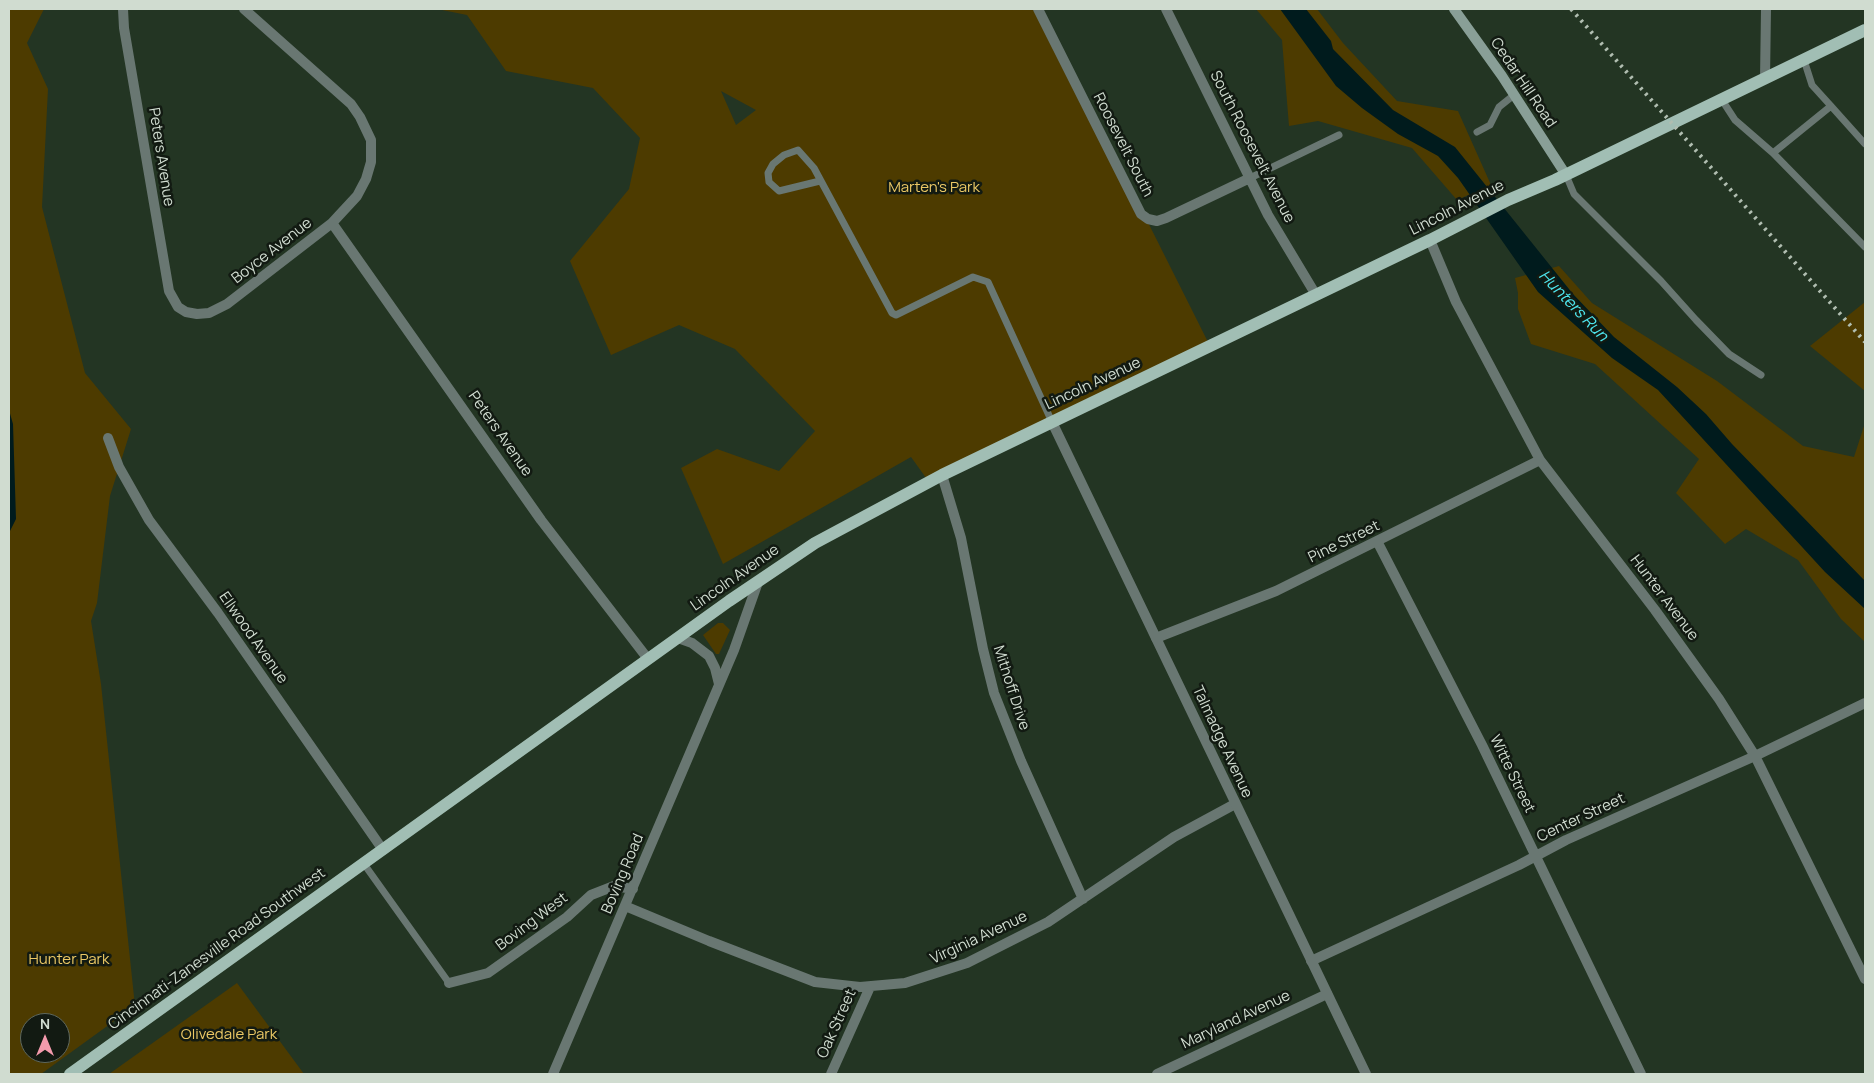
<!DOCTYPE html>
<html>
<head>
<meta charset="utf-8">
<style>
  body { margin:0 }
  #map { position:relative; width:1874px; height:1083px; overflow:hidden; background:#233523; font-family:Manrope,sans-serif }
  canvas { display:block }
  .frame { position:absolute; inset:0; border:10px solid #d0dcd0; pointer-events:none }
  .north { position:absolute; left:20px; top:1013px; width:50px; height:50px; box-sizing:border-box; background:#121a12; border:1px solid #5e685e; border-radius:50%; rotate:0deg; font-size:14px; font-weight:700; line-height:20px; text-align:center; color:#d0dcd0 }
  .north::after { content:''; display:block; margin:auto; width:18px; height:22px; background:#f39aac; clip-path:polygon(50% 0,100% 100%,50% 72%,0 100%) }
</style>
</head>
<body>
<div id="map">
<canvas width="1874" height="1083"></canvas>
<div class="frame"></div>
<div class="north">N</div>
</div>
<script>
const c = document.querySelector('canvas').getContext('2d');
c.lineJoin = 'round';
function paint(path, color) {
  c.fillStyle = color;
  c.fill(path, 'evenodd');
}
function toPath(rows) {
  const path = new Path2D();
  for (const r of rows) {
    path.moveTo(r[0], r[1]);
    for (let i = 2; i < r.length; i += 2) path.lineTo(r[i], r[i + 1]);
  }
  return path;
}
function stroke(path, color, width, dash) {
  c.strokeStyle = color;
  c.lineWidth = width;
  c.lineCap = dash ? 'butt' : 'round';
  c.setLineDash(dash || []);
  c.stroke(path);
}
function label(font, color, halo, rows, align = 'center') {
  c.font = font + ' Manrope,sans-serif';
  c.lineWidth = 5;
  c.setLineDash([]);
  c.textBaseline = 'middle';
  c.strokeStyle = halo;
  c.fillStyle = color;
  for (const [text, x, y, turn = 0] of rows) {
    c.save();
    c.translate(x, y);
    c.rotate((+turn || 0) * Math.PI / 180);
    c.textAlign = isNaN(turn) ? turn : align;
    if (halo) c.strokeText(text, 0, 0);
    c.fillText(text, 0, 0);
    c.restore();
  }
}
const green = toPath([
  [9,9,44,9,27,43,48,89,42,207,85,373,131,429,110,496,97,603,91,621,101,684,135,1006,41,1074,9,1074],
  [30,1023,60,1023,60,1053,30,1053],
  [437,9,1041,9,1210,346,929,482,911,457,723,564,681,468,717,449,779,471,815,431,735,349,679,325,611,355,570,261,629,189,640,138,593,88,506,71,467,15],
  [721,91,756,110,736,125],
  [1256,9,1317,9,1343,43,1397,101,1458,111,1491,185,1457,200,1412,148,1318,121,1289,126,1282,40],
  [1559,266,1592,303,1717,381,1803,446,1854,457,1865,423,1865,642,1841,619,1798,560,1746,529,1725,544,1676,493,1699,459,1595,364,1531,344,1518,309,1518,293,1515,278],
  [1865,302,1865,391,1810,346],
  [718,623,723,623,730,630,719,654,716,654,703,635],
  [237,983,304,1074,109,1074]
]);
const water = toPath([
  [1280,9,1306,9,1331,41,1333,49,1393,110,1455,147,1573,294,1614,337,1677,387,1706,414,1732,444,1865,581,1865,609,1825,572,1658,390,1612,358,1538,292,1458,178,1438,156,1398,134,1362,108,1336,86],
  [9,410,13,424,16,519,9,533]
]);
const service = toPath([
  [1722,100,1735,120,1773,153,1865,247],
  [1831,106,1865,144],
  [1477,132,1490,125,1499,107,1514,95],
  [1773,153,1831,106,1812,85,1804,60],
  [1566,175,1574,194,1661,281,1696,320,1729,354,1761,375],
  [1250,178,1339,135],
  [820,181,779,191,769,182,768,173,773,164,784,155,798,150,814,168,892,313,896,315,973,277,988,282,1052,422],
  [364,864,449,983]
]);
const minor = toPath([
  [123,9,124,28,169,291,178,307,186,312,197,314,209,313,227,304,332,223,357,196,366,179,371,162,371,140,360,117,351,104,244,9],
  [1038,9,1141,214,1148,219,1157,221,1166,218,1250,178],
  [1166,9,1268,215,1316,295],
  [1765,79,1766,9],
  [332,223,541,520,648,659],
  [1430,240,1456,302,1540,460,1655,610,1719,699,1755,756,1865,979],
  [108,438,119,467,149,520,218,613,383,850],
  [942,475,961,538,983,649,994,693,1021,761,1083,899],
  [1378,543,1482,745,1641,1074],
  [678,638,692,643,709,656,715,668,719,684],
  [1156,638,1276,591,1540,460],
  [625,906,709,941,815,982,860,987,905,983,967,963,1048,922,1174,837,1235,804],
  [1311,961,1519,865,1566,840,1755,756,1865,703],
  [449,983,488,973,567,917,591,895,614,886,633,889],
  [553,1074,734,650,758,582],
  [831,1074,870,987],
  [1157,1074,1327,994]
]);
const tertiary = toPath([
  [1052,422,1366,1074]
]);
const secondary = toPath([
  [1454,9,1502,76,1566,175]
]);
const primary = toPath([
  [70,1074,729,601,815,543,942,475,1430,240,1508,200,1555,180,1865,30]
]);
const rail = toPath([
  [1571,9,1865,342]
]);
const streetNames = [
  ["Cedar Hill Road",1523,83,56],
  ["Roosevelt South",1123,145,63],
  ["South Roosevelt Avenue",1252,147,63],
  ["Peters Avenue",161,157,81],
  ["Lincoln Avenue",1457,208,-27],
  ["Boyce Avenue",272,251,-38],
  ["Lincoln Avenue",1093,384,-25],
  ["Peters Avenue",500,434,55],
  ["Pine Street",1344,542,-26],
  ["Lincoln Avenue",735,578,-35],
  ["Hunter Avenue",1664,598,53],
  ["Ellwood Avenue",253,638,55],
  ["Mithoff Drive",1011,688,72],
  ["Talmadge Avenue",1222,742,65],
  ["Witte Street",1512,774,64],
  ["Center Street",1581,818,-25],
  ["Boving Road",623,874,-67],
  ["Boving West",532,922,-37],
  ["Virginia Avenue",979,938,-25],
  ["Cincinnati-Zanesville Road Southwest",217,949,-36],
  ["Maryland Avenue",1236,1020,-25],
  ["Oak Street",837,1024,-66]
];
const parkNames = [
  ["Marten's Park",934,188],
  ["Hunter Park",69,960],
  ["Olivedale Park",229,1035]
];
const waterNames = [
  ["Hunters Run",1573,306,46]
];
paint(green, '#4d3b00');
paint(water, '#001b1d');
stroke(service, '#697772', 7);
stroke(minor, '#697772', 10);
stroke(tertiary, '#697772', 10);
stroke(secondary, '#899f97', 10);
stroke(primary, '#a1beb4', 12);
stroke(rail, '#b1beb1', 4, [2.5, 5]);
label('15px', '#d0dcd0', '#121a12', streetNames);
label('15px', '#ebc865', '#121a12', parkNames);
label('italic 16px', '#4de4ed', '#121a12', waterNames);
</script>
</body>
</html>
